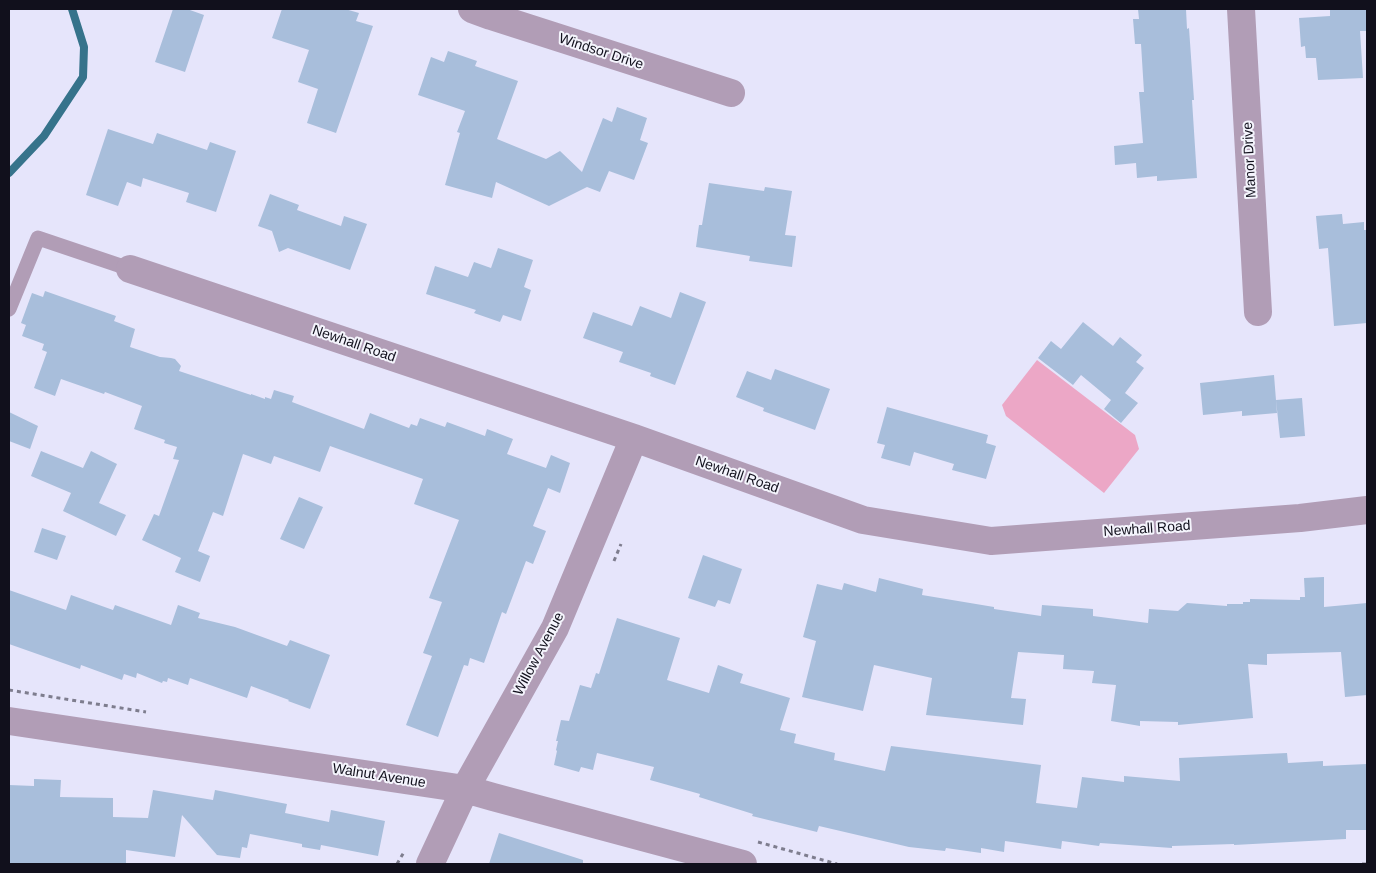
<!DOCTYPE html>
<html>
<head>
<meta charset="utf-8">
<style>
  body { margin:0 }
  #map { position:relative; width:1376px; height:873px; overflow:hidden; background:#e6e5fb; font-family:Helvetica,sans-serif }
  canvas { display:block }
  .frame { position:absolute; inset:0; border:10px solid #11101c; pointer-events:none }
</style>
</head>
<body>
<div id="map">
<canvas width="1376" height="873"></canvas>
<div class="frame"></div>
</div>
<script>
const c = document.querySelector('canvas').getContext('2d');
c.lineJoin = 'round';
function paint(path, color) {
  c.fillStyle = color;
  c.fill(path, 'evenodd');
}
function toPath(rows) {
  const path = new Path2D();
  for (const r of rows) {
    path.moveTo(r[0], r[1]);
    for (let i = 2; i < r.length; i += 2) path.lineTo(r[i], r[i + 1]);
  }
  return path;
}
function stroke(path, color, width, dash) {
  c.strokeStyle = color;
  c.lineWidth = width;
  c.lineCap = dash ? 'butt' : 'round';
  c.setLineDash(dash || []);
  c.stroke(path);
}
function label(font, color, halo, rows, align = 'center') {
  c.font = font + ' Helvetica,sans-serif';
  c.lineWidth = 4;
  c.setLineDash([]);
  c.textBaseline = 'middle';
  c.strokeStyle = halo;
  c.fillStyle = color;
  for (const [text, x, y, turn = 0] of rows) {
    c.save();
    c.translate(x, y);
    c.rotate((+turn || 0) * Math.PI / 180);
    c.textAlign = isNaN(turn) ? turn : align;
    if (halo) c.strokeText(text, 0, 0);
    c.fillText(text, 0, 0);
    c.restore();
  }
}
const green = toPath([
  [1037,360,1135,435,1139,449,1104,493,1006,416,1002,405]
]);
const stream = toPath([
  [9,173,44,136,83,77,84,47,72,9]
]);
const building = toPath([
  [173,9,187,9,204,15,185,72,155,62],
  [282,9,345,9,359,13,356,21,373,26,336,133,307,123,318,89,298,82,309,50,272,38],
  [1138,9,1186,9,1187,29,1189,28,1194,100,1192,100,1197,178,1157,181,1157,176,1137,178,1136,163,1115,165,1114,146,1143,143,1139,92,1144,92,1141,44,1135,44,1133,19,1139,19],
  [1330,9,1367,9,1367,31,1360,31,1363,78,1318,80,1316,58,1306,58,1305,46,1301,47,1299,18,1330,16],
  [448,51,477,61,475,66,518,81,497,139,546,159,560,151,582,172,603,118,612,122,617,107,647,118,640,140,648,143,634,180,609,171,600,192,587,187,549,206,496,182,492,198,445,185,460,133,457,132,465,111,418,95,431,57,444,62],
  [108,129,153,144,157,133,207,150,210,142,236,151,216,212,186,202,189,193,143,178,141,187,127,182,118,206,86,195],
  [709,183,764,191,765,187,792,191,785,235,796,236,792,267,749,261,750,256,696,247,699,225,702,225],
  [270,194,299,205,297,210,341,226,344,216,367,224,350,270,288,248,279,252,272,231,258,226],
  [1342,214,1343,224,1364,222,1364,230,1367,230,1367,323,1334,326,1328,248,1319,249,1316,216],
  [498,248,533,260,524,287,531,290,521,321,503,315,500,322,474,313,476,310,426,294,435,266,468,277,474,262,491,268],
  [45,291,116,316,114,321,135,329,130,347,160,357,171,358,175,359,181,366,179,371,251,395,251,394,265,399,265,397,271,399,274,390,294,396,292,402,364,429,370,413,409,428,411,424,417,426,420,418,445,427,447,422,485,436,487,429,513,439,507,454,546,468,551,455,570,463,560,493,548,488,533,526,546,531,533,564,526,561,506,614,502,612,484,663,470,658,468,666,464,665,438,737,406,725,432,656,423,653,442,602,429,598,459,520,414,504,423,479,330,446,320,472,274,456,271,464,243,454,223,516,213,512,198,551,210,556,200,582,175,572,181,558,142,540,154,514,159,516,179,460,173,459,177,447,164,443,165,440,134,429,142,406,105,392,104,394,61,379,55,396,34,388,47,352,42,350,44,344,22,336,26,325,21,323,32,293,43,297],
  [680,292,706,302,675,385,650,376,651,373,619,362,623,352,583,338,593,312,632,326,640,306,671,318],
  [1083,322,1113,346,1120,337,1142,355,1136,362,1144,368,1125,393,1138,403,1121,423,1104,409,1111,400,1081,375,1073,385,1038,358,1051,341,1061,349],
  [775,369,830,389,815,430,763,411,764,408,736,397,747,371,771,380],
  [1274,375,1277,413,1242,416,1242,411,1203,415,1200,383],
  [1302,398,1305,436,1280,438,1276,400],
  [887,407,988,435,986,443,996,446,986,479,952,470,954,464,914,452,910,466,881,458,885,445,877,443],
  [9,412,38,426,30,449,9,441],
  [41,451,83,468,91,451,117,464,99,503,126,515,116,536,63,511,71,493,31,476],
  [299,497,323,507,304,549,280,539],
  [42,528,66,536,57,560,34,552],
  [703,555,742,569,730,604,718,600,715,607,688,598],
  [1324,577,1324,607,1367,603,1367,695,1345,697,1341,652,1267,654,1267,665,1248,664,1253,718,1178,725,1178,722,1140,721,1140,726,1111,721,1116,685,1092,683,1094,671,1063,669,1064,655,1018,652,1011,698,1026,699,1023,725,926,715,932,678,874,665,863,711,802,697,816,641,803,637,817,584,842,590,844,583,876,592,879,578,923,589,922,595,994,607,994,609,1041,616,1042,605,1093,609,1093,616,1148,623,1149,609,1178,611,1187,603,1227,606,1227,604,1243,604,1243,602,1250,602,1250,599,1300,600,1300,597,1305,597,1304,578],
  [9,590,66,610,71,595,113,610,115,605,171,625,178,605,200,613,198,618,235,627,287,646,290,640,330,655,310,709,288,701,289,700,251,686,247,698,190,678,188,685,168,678,167,682,163,681,162,683,137,673,136,678,124,674,122,680,81,665,80,669,9,644],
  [617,618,680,638,667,680,709,693,718,665,743,674,740,683,790,698,780,730,796,734,794,743,835,753,834,760,885,771,891,746,1041,765,1036,803,1077,808,1082,777,1124,782,1124,776,1180,781,1179,758,1287,753,1288,763,1323,761,1323,766,1367,764,1367,830,1346,830,1346,839,1234,845,1234,844,1172,846,1172,848,1100,843,1099,846,1062,841,1061,849,1005,841,1004,852,981,848,981,853,946,848,945,851,909,847,819,826,817,832,752,816,753,814,699,797,700,794,650,780,654,767,597,753,593,770,581,767,579,772,554,765,557,751,556,750,558,741,556,741,561,720,569,721,580,685,591,688,596,673,599,674],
  [34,779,61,780,60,797,113,798,113,817,148,818,153,790,213,800,215,790,287,804,285,813,329,822,331,810,385,821,378,856,321,845,320,850,302,847,302,844,250,834,247,848,242,847,240,858,217,855,182,815,175,857,126,850,126,864,9,864,9,785,34,786],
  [499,833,583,860,583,864,489,864]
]);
const path = toPath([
  [614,561,621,544],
  [9,690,146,712],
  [758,842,837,864],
  [397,864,404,852],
  [1362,864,1367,864]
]);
const lane = toPath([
  [9,309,38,238,130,269]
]);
const street = toPath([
  [472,9,491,16,731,93],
  [1241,9,1258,312],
  [130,269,634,438,863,520,991,541,1300,518,1367,510],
  [9,721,465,789,493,797,743,864],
  [430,864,465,789,555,628,634,438]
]);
const streetNames = [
  ["Windsor Drive",601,52,18],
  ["Manor Drive",1250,160,-93],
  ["Newhall Road",354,344,19],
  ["Newhall Road",737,475,19],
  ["Newhall Road",1147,529,-4],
  ["Willow Avenue",539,654,-62],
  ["Walnut Avenue",379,776,9]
];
paint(green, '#eca7c6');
stroke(stream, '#36738b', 8);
paint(building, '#a8bedb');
stroke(path, '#7e7d8e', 3, [4, 4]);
stroke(lane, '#b19db6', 15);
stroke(street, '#b19db6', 28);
label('14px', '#11101c', '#f4f4fc', streetNames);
</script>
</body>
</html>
